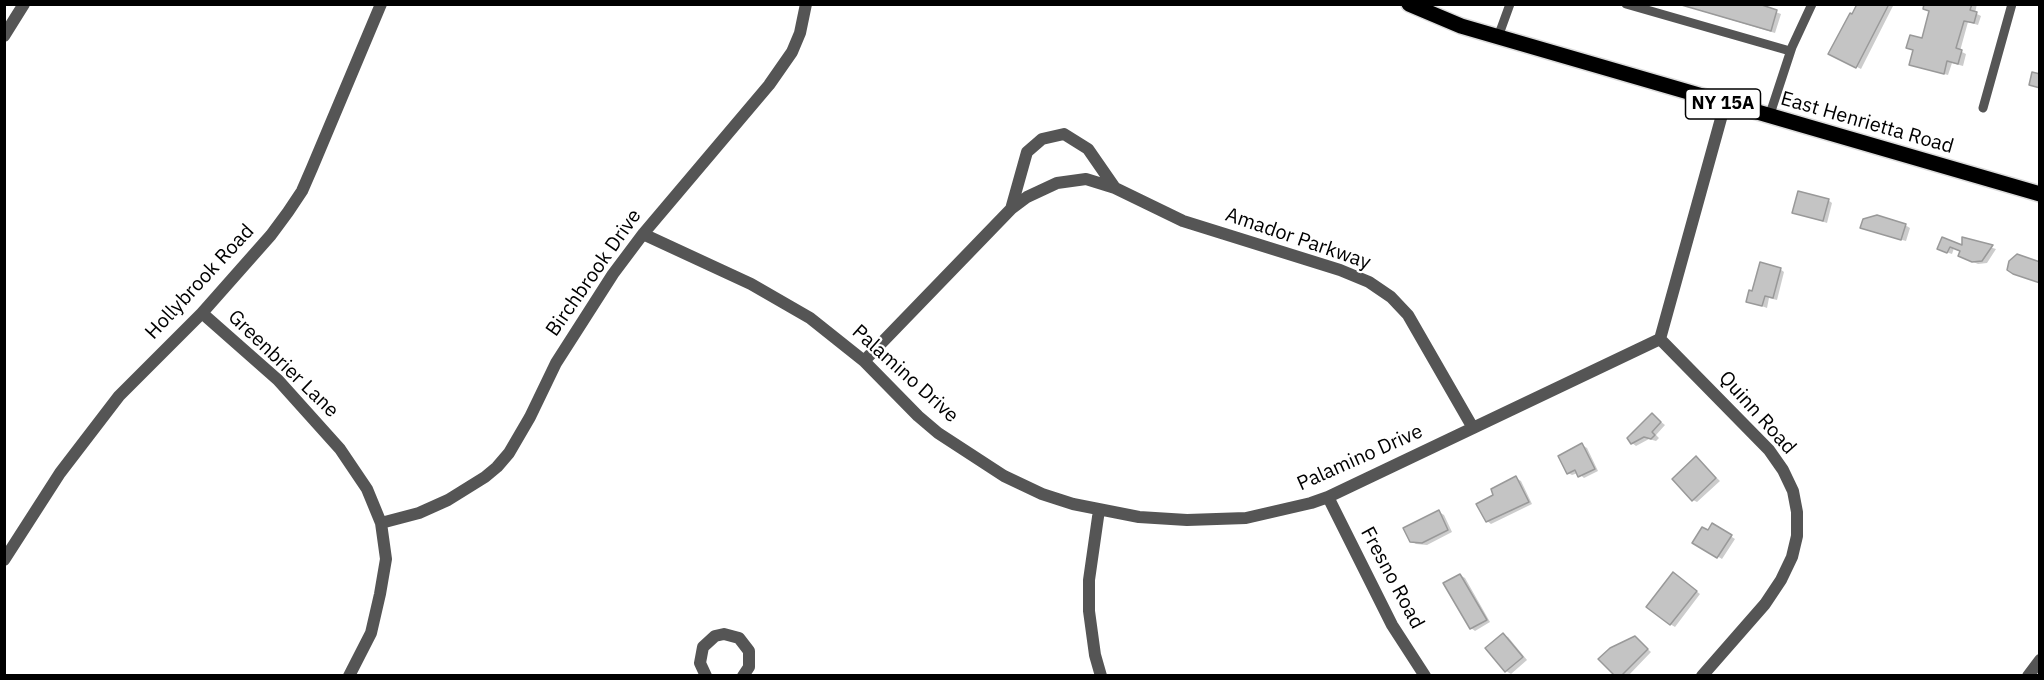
<!DOCTYPE html>
<html>
<head>
<meta charset="utf-8">
<style>
  body { margin:0 }
  #map { position:relative; width:2044px; height:680px; overflow:hidden; background:#fff; font-family:"IBM Plex Sans",sans-serif }
  canvas { display:block }
  .frame { position:absolute; inset:0; border:6px solid #000; pointer-events:none }
</style>
</head>
<body>
<div id="map">
<canvas width="2044" height="680"></canvas>
<div class="frame"></div>
</div>
<script>
const c = document.querySelector('canvas').getContext('2d');
c.lineJoin = 'round';
function paint(path, color) {
  c.fillStyle = color;
  c.fill(path, 'evenodd');
}
function toPath(rows) {
  const path = new Path2D();
  for (const r of rows) {
    path.moveTo(r[0], r[1]);
    for (let i = 2; i < r.length; i += 2) path.lineTo(r[i], r[i + 1]);
  }
  return path;
}
function stroke(path, color, width, dash) {
  c.strokeStyle = color;
  c.lineWidth = width;
  c.lineCap = dash ? 'butt' : 'round';
  c.setLineDash(dash || []);
  c.stroke(path);
}
function label(font, color, halo, rows, align = 'center') {
  c.font = font + ' "IBM Plex Sans",sans-serif';
  c.lineWidth = 4.5;
  c.setLineDash([]);
  c.textBaseline = 'middle';
  c.strokeStyle = halo;
  c.fillStyle = color;
  for (const [text, x, y, turn = 0] of rows) {
    c.save();
    c.translate(x, y);
    c.rotate((+turn || 0) * Math.PI / 180);
    c.textAlign = isNaN(turn) ? turn : align;
    if (halo) c.strokeText(text, 0, 0);
    c.fillText(text, 0, 0);
    c.restore();
  }
}
const shadow = toPath([
  [1678,4,1754,4,1781,14,1775,33],
  [1859,4,1894,4,1861,69,1830,53],
  [1925,4,1977,4,1975,13,1981,16,1978,25,1968,22,1960,51,1966,54,1963,66,1952,63,1948,75,1915,66,1931,11],
  [1828,200,1832,203,1827,223,1794,212],
  [1905,225,1910,228,1906,241,1867,230],
  [1943,239,1964,247,1963,239,1996,249,1987,263,1978,264,1964,258,1961,251,1954,248,1952,254,1943,251],
  [1780,269,1784,272,1777,300,1769,298,1767,308,1748,301],
  [1652,415,1665,425,1656,435,1659,438,1656,441,1649,439,1636,446,1632,443],
  [1582,445,1587,448,1598,471,1584,478,1578,473,1572,475,1568,473],
  [1696,458,1720,481,1697,502,1693,500],
  [1516,478,1521,481,1532,504,1491,524,1487,521,1495,496],
  [1439,512,1444,515,1452,532,1427,545,1416,544,1411,541],
  [1713,525,1735,539,1722,559,1694,542,1708,532],
  [1460,575,1465,578,1490,622,1475,631,1471,628],
  [1678,577,1700,594,1675,627,1670,624],
  [1503,635,1508,637,1527,660,1511,674,1506,671],
  [1635,638,1651,652,1628,676,1617,676]
]);
const building = toPath([
  [1678,4,1759,4,1777,10,1771,31,1678,4],
  [1857,4,1889,4,1856,68,1828,54,1850,13,1852,14,1857,4],
  [1924,4,1972,4,1970,10,1977,12,1974,23,1964,21,1956,48,1962,50,1958,64,1947,61,1944,74,1909,65,1913,50,1906,48,1910,35,1922,38,1929,11,1923,9,1924,4],
  [2032,72,2040,74,2040,88,2029,85,2032,72],
  [1798,191,1829,199,1823,221,1792,213,1798,191],
  [1877,215,1906,224,1901,240,1860,228,1863,219,1877,215],
  [1942,237,1962,245,1962,237,1993,245,1982,261,1972,262,1958,256,1960,251,1950,247,1947,253,1937,249,1942,237],
  [2017,254,2040,262,2040,283,2013,274,2007,270,2009,261,2017,254],
  [1760,262,1781,268,1773,298,1765,296,1762,306,1746,302,1749,290,1752,291,1760,262],
  [1652,413,1661,422,1652,432,1655,435,1651,439,1644,437,1631,444,1627,438,1652,413],
  [1582,443,1595,469,1578,477,1575,470,1567,474,1558,456,1582,443],
  [1696,456,1716,478,1692,501,1672,479,1696,456],
  [1516,476,1529,502,1486,522,1476,504,1493,495,1491,489,1516,476],
  [1439,510,1448,530,1422,543,1410,542,1403,528,1439,510],
  [1712,523,1732,535,1717,558,1692,543,1702,527,1708,530,1712,523],
  [1673,572,1697,591,1670,625,1646,607,1673,572],
  [1460,574,1487,620,1470,629,1443,583,1460,574],
  [1503,633,1523,657,1505,672,1485,648,1503,633],
  [1635,636,1648,649,1621,676,1615,676,1598,659,1610,648,1635,636]
]);
const service = toPath([
  [1626,4,1790,51],
  [1498,37,1510,4],
  [1983,108,2012,4],
  [1769,117,1792,47,1812,4]
]);
const minor = toPath([
  [4,36,24,4],
  [1011,209,1027,152,1042,139,1064,134,1088,149,1115,188],
  [643,234,751,284,810,318,864,361,918,416,938,433,1004,476,1042,494,1073,504,1139,517,1187,520,1246,518,1311,503,1328,497,1660,339,1725,104],
  [202,313,278,380,340,449,367,489,381,523,386,559,380,594,371,633,349,676],
  [1660,339,1769,450,1783,470,1793,491,1797,512,1797,536,1792,557,1781,580,1765,604,1702,676],
  [864,361,1011,209,1027,197,1057,183,1086,179,1115,188,1183,221,1340,270,1369,282,1391,297,1408,315,1473,428],
  [1328,497,1392,625,1425,676],
  [1099,510,1089,580,1089,611,1095,655,1101,676],
  [381,523,419,513,448,500,485,477,497,467,509,453,530,417,556,363,613,274,643,234,769,85,792,52,800,33,806,4],
  [4,560,60,473,119,396,202,313,271,235,288,212,302,191,312,168,381,4],
  [706,676,700,663,703,647,715,636,724,634,739,638,749,651,749,667,743,676]
]);
const tertiary = toPath([
  [2028,676,2040,660]
]);
const primary = toPath([
  [1409,4,1461,26,2040,194]
]);
const shields = [
  [1723,104,75]
];
const shieldNames = [
  ["NY 15A",1723,104]
];
const streetNames = [
  ["East Henrietta Road",1867,123,16],
  ["Amador Parkway",1298,239,19],
  ["Birchbrook Drive",594,273,-55],
  ["Hollybrook Road",200,282,-47],
  ["Greenbrier Lane",283,364,44],
  ["Palamino Drive",905,374,42],
  ["Quinn Road",1757,413,48],
  ["Palamino Drive",1360,458,-24],
  ["Fresno Road",1392,578,62]
];
paint(shadow, '#0003');
paint(building, '#c4c4c4');
stroke(building, '#999', 1.5);
stroke(primary, '#dbdbdb', 18);
stroke(service, '#555', 9);
stroke(minor, '#555', 12);
stroke(tertiary, '#555', 12);
stroke(primary, '#000', 15);
for (const [x, y, w] of shields) {
  const box = new Path2D();
  box.roundRect(x - w / 2, y - 15, w, 30, 4.5);
  c.fillStyle = '#fff';
  c.fill(box);
  stroke(box, '#000', 1.5);
}
label('bold 18px', '#000', null, shieldNames);
label('20px', '#000', '#fff', streetNames);
</script>
</body>
</html>
